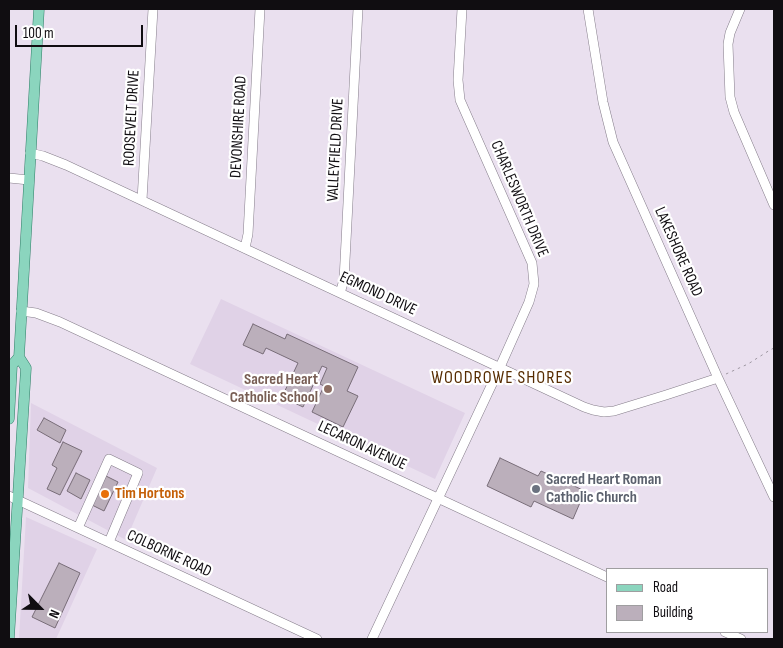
<!DOCTYPE html>
<html>
<head>
<meta charset="utf-8">
<style>
  body { margin:0 }
  #map { position:relative; width:783px; height:648px; overflow:hidden; background:#eae0ef; font-family:"Sofia Sans Condensed",sans-serif }
  canvas { display:block }
  .frame { position:absolute; inset:0; border:10px solid #100d11; pointer-events:none }
  .legend { position:absolute; left:606px; top:568px; width:162px; height:65px; box-sizing:border-box; background:#fff; border:1px solid #9f9ea0; margin:0; padding:6px 9px; list-style:none; font-size:15px; color:#100d11 }
  .legend li { display:flex; align-items:center; gap:10px; height:25px }
  .legend b { width:25px; border:1px solid #9f9ea0 }
  .north { position:absolute; left:15px; top:583px; width:50px; height:50px; -webkit-text-stroke:4px #fff; paint-order:stroke; rotate:113deg; font-size:14px; font-weight:700; line-height:20px; text-align:center; color:#100d11 }
  .north::after { content:''; display:block; margin:auto; width:18px; height:22px; background:#100d11; clip-path:polygon(50% 0,100% 100%,50% 72%,0 100%) }
  .scale { position:absolute; left:15px; top:25px; width:128px; height:22px; box-sizing:border-box; border:2px solid #100d11; border-top:0; padding-left:6px; font-size:15px; line-height:18px; white-space:nowrap; color:#100d11; -webkit-text-stroke:4px #fff; paint-order:stroke }
</style>
</head>
<body>
<div id="map">
<canvas width="783" height="648"></canvas>
<div class="frame"></div>
<ul class="legend">
<li><b style="height:6px;background:#8bd5be"></b>Road</li>
<li><b style="height:14px;background:#bbafbb"></b>Building</li>
</ul>
<div class="north">N</div>
<div class="scale">100 m</div>
</div>
<script>
const c = document.querySelector('canvas').getContext('2d');
c.lineJoin = 'round';
function paint(path, color) {
  c.fillStyle = color;
  c.fill(path, 'evenodd');
}
function toPath(rows) {
  const path = new Path2D();
  for (const r of rows) {
    path.moveTo(r[0], r[1]);
    for (let i = 2; i < r.length; i += 2) path.lineTo(r[i], r[i + 1]);
  }
  return path;
}
function stroke(path, color, width, dash) {
  c.strokeStyle = color;
  c.lineWidth = width;
  c.lineCap = dash ? 'butt' : 'round';
  c.setLineDash(dash || []);
  c.stroke(path);
}
function label(font, color, halo, rows, align = 'center') {
  c.font = font + ' "Sofia Sans Condensed",sans-serif';
  c.lineWidth = 4.5;
  c.setLineDash([]);
  c.textBaseline = 'middle';
  c.strokeStyle = halo;
  c.fillStyle = color;
  for (const [text, x, y, turn = 0] of rows) {
    c.save();
    c.translate(x, y);
    c.rotate((+turn || 0) * Math.PI / 180);
    c.textAlign = isNaN(turn) ? turn : align;
    if (halo) c.strokeText(text, 0, 0);
    c.fillText(text, 0, 0);
    c.restore();
  }
}
const built = toPath([
  [221,299,465,413,435,479,190,364],
  [31,403,157,468,126,540,28,488],
  [26,517,97,549,56,639,19,639]
]);
const building = toPath([
  [253,324,285,339,287,334,358,367,347,391,358,396,343,427,312,412,324,386,320,384,327,368,322,366,303,407,282,397,298,363,266,348,263,354,243,345,253,324],
  [44,418,66,430,60,443,37,430,44,418],
  [63,442,82,451,60,495,47,489,57,468,52,465,63,442],
  [500,458,538,476,541,471,585,491,573,519,534,501,531,507,487,486,500,458],
  [76,473,90,480,81,499,67,491,76,473],
  [106,476,118,482,104,511,92,505,106,476],
  [59,563,80,573,55,628,32,617,59,563]
]);
const path = toPath([
  [726,374,748,364,770,350,774,348]
]);
const minor = toPath([
  [588,9,603,102,613,142,718,378,774,497],
  [740,9,730,33,728,44,730,97,734,112,774,205],
  [30,153,43,156,66,165,584,407,593,410,604,412,614,411,666,395,718,378],
  [9,178,29,180],
  [142,200,153,9],
  [245,248,248,234,260,9],
  [340,293,344,280,358,9],
  [21,311,36,313,60,322,607,577],
  [9,496,317,639],
  [78,528,109,459,138,473,109,542],
  [725,632,741,639],
  [372,639,500,367,529,302,534,284,532,263,460,100,458,80,462,9]
]);
const major = toPath([
  [19,357,39,9],
  [9,419,12,365,19,357],
  [9,638,26,368,19,357]
]);
const markers = [
  [328,389,5,"#8d6e63"],
  [536,489,5,"#6b7280"],
  [105,494,5,"#e8710a"]
];
const streetNames = [
  ["ROOSEVELT DRIVE",132,118,-87],
  ["DEVONSHIRE ROAD",239,127,-87],
  ["VALLEYFIELD DRIVE",336,150,-87],
  ["CHARLESWORTH DRIVE",519,199,67],
  ["LAKESHORE ROAD",678,252,66],
  ["EGMOND DRIVE",378,294,25],
  ["LECARON AVENUE",362,446,25],
  ["COLBORNE ROAD",169,554,25]
];
const educationNames = [
  ["Sacred Heart",318,380],
  ["Catholic School",318,398]
];
const worshipNames = [
  ["Sacred Heart Roman",546,480],
  ["Catholic Church",546,498]
];
const foodNames = [
  ["Tim Hortons",115,494]
];
const neighbourhoodNames = [
  ["WOODROWE SHORES",502,378]
];
paint(built, '#e0d2e7');
paint(building, '#bbafbb');
stroke(building, '#786d78', 1);
stroke(minor, '#857d8a', 10);
stroke(major, '#2e7d66', 11);
stroke(path, '#9e97a2', 1, [2.5, 4]);
stroke(minor, '#fff', 9);
stroke(major, '#8bd5be', 10);
for (const [x, y, r, color] of markers) {
  const dot = new Path2D();
  dot.arc(x, y, r, 0, 2 * Math.PI);
  c.fillStyle = color;
  c.fill(dot);
  stroke(dot, '#fff', 2);
}
label('16px', '#100d11', '#fff', streetNames);
label('bold 16px', '#785e54', '#fff', educationNames, 'right');
label('bold 16px', '#5b616d', '#fff', worshipNames, 'left');
label('bold 16px', '#c56008', '#fff', foodNames, 'left');
c.letterSpacing = '1px';
label('18px', '#562c01', '#fff', neighbourhoodNames);
c.letterSpacing = '0px';
</script>
</body>
</html>
